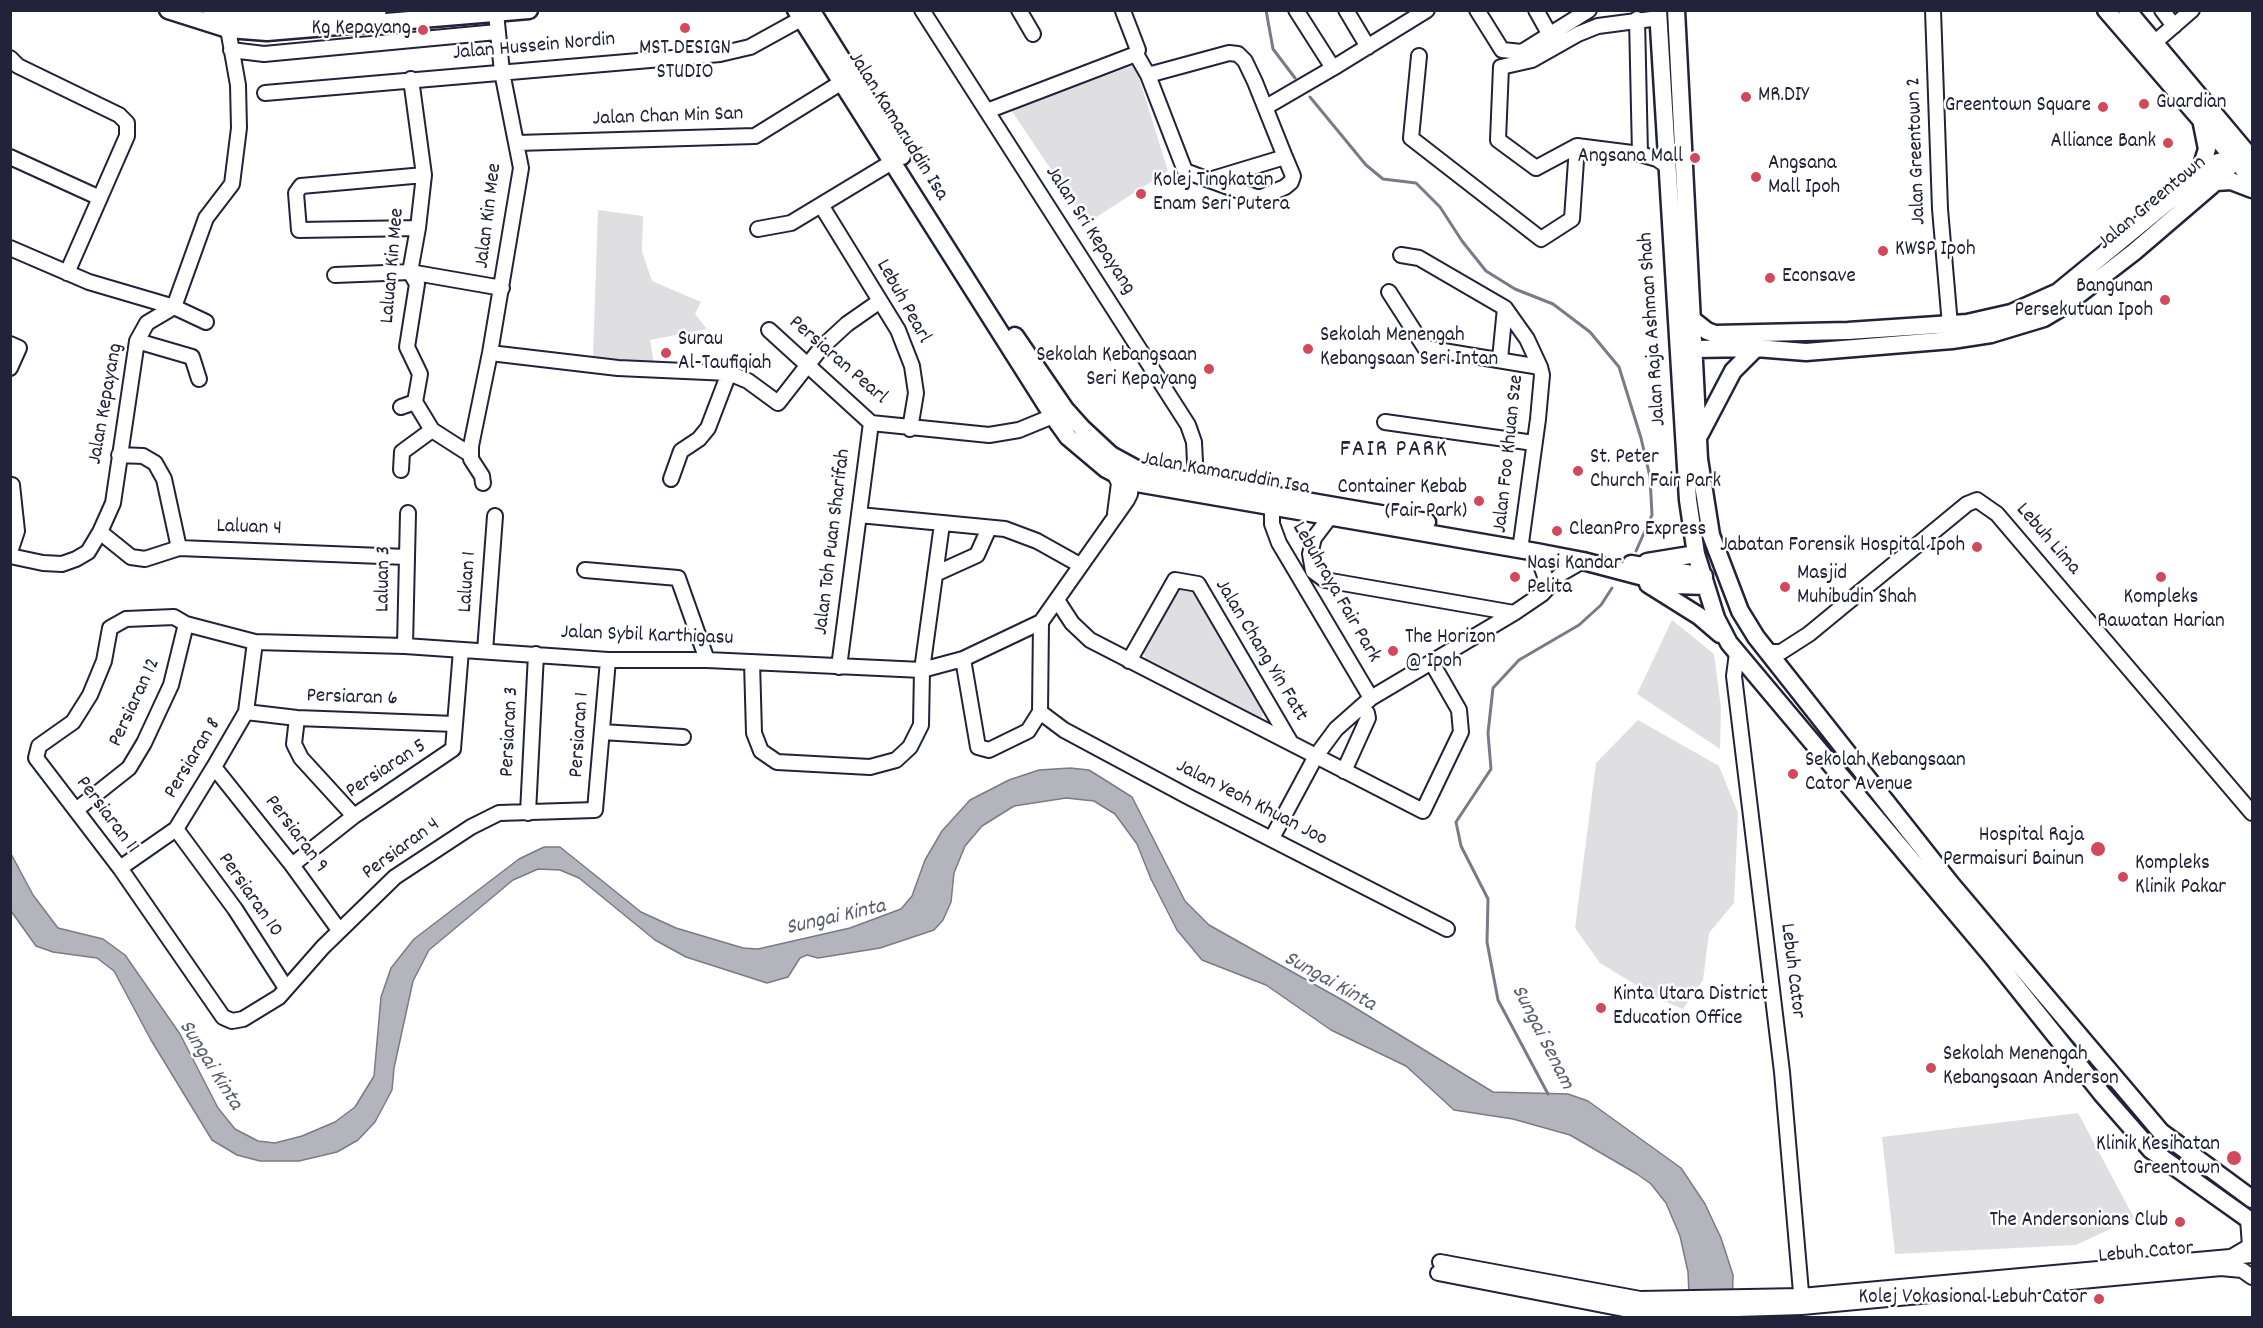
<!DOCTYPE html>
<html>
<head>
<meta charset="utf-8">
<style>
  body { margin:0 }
  #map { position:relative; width:2263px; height:1328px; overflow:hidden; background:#fff; font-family:Dekko,sans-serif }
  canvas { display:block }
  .frame { position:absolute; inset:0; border:12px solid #22223b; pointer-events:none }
</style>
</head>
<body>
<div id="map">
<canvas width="2263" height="1328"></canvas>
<div class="frame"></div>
</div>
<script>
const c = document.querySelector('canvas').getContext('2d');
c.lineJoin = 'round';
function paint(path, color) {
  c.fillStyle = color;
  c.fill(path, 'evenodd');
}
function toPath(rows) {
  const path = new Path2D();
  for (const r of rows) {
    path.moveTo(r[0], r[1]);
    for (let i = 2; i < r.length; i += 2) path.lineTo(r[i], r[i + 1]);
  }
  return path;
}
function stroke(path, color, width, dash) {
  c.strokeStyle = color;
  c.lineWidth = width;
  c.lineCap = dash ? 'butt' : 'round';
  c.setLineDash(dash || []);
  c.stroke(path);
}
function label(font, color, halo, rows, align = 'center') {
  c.font = font + ' Dekko,sans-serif';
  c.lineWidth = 5;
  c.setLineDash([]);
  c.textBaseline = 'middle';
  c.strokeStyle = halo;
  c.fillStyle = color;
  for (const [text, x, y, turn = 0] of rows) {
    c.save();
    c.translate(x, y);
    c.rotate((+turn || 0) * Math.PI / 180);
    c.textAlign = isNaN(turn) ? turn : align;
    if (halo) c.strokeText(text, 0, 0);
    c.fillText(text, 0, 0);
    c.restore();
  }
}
const green = toPath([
  [1135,65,1168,171,1087,223,1011,110],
  [598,210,643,216,642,252,652,281,701,302,695,314,707,329,650,340,654,363,593,358],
  [1179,588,1195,591,1264,709,1262,717,1256,718,1146,661,1142,648],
  [1672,620,1714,654,1721,708,1720,749,1637,694],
  [1638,720,1719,766,1738,813,1734,903,1709,933,1703,980,1683,1009,1659,999,1600,963,1575,928,1596,763],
  [2078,1113,2134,1218,2076,1245,1895,1254,1882,1137]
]);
const water = toPath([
  [1070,768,1089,770,1132,797,1185,901,1209,925,1344,1001,1493,1092,1568,1094,1588,1101,1681,1168,1705,1204,1721,1238,1733,1275,1732,1317,1690,1317,1688,1272,1680,1236,1666,1203,1651,1184,1637,1174,1570,1135,1513,1119,1454,1110,1406,1066,1331,1030,1266,985,1202,960,1177,930,1151,879,1137,844,1115,814,1094,801,1066,798,1014,806,982,826,965,846,954,873,951,902,943,920,934,930,880,948,818,958,807,955,800,958,788,977,767,983,686,957,655,940,579,878,560,870,538,869,513,880,429,950,413,981,394,1068,392,1090,375,1122,358,1140,337,1152,299,1161,260,1161,237,1155,212,1140,151,1040,114,971,97,958,53,952,36,946,11,911,10,852,33,895,58,928,103,939,125,955,180,1034,218,1108,235,1129,258,1141,275,1143,302,1136,335,1122,355,1107,374,1076,381,997,391,968,414,939,519,859,544,847,560,847,641,912,676,928,743,948,758,949,850,928,901,909,912,896,925,860,942,831,970,800,1009,780,1039,770,1070,768]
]);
const stream = toPath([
  [1266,10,1273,49,1295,78],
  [1310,97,1366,165,1383,179,1416,183,1440,207,1462,241,1486,271,1515,289,1553,304,1590,332,1619,367,1641,438,1650,477,1652,515,1636,551],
  [1548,1094,1498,1000,1487,942,1488,899,1461,846,1456,822,1491,769,1488,733,1493,688,1519,660,1579,625,1601,605,1612,588]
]);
const minor = toPath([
  [922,10,1188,425,1194,442,1196,482],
  [1019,10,1033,34],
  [1296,10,1333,68,1427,10],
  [1346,10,1368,47],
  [1477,10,1502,50,1522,52,1589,10],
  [1536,10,1550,35],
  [1933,10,1940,209,1950,325],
  [2162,10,2174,26],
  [1659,18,1598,26,1578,34,1532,60,1501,67,1498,140,1536,168,1577,146,1640,154,1657,159,1667,166],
  [1637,19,1640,154],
  [2154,43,2192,10],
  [231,50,264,54,497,32],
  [1136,54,1148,75,1185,171,1209,180,1285,157,1255,82,1245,61,1238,54,1229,53,1148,75],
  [1419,56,1411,138,1541,239,1572,219,1577,146],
  [10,58,18,66,119,115,127,123,127,136,67,273],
  [265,93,720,54,750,47,799,20],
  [1266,107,1333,68],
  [987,111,1136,54,1138,50,1123,11],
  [517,143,755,136,842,82],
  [10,157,100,198],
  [1209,180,1256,197,1262,197,1285,187,1291,182,1293,176,1285,157],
  [821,205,898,330,912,366,916,393,910,429],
  [418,228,299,230,296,193,301,186,424,175],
  [758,229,791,223,892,162],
  [10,248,89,282,174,307,206,322],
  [1401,255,1419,258,1505,308,1527,339,1540,367],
  [335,275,410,272,502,288],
  [1389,292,1425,348,1540,367,1542,375,1538,419,1520,550],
  [769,330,871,423,989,435,1019,430,1053,416],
  [137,341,192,357,199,379],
  [10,344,19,348,10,368],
  [490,353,618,368,729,373,748,381,778,403,821,348,847,324,880,301],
  [1500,359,1505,308],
  [415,402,432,430,471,455],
  [401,407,415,402,420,374,407,347,417,284,410,272,418,228,424,175,411,79],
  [1385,422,1534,443],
  [119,455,143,456,155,463,164,479,179,548],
  [401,470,402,452,432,430],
  [671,479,681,451,699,439,708,428,729,373],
  [483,483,482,476,471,459,471,446,490,353,521,168,502,72,496,13],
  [1272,507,1272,524,1279,543,1371,698],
  [1115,514,1119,483,1115,475],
  [859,515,1005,529,1037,541,1080,565],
  [1330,517,1314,538,1310,554,1313,571,1325,580,1514,613],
  [100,532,131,557,145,559,179,548,407,557],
  [10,552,17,531,12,485],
  [1536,552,1545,576,1542,594],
  [10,556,43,563,62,564,76,559,88,552,100,532,113,503,137,341,147,323,174,307,206,218,232,184,239,128,238,85,228,29],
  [585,570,678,578,707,660],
  [935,574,977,555,989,528],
  [1057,600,1072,623,1090,640,1423,811,1461,732,1459,710,1432,663],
  [405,646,408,513],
  [485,651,495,516],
  [1767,652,1781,652,1809,634,1967,504,1977,500,1997,514,2252,813],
  [1737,653,1734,676,1782,1072,1802,1304],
  [963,659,978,747,989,750,1028,731,1040,712,1041,622],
  [608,660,595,810,499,813,471,827,395,877,323,947,279,997,243,1019,232,1021,223,1017,120,868,36,758,39,746,73,722,90,695,104,661,110,628,126,619,174,617,186,624,255,642,405,646,608,660,707,660,922,670,963,659,1041,622,1127,500,1130,494,1131,482],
  [1129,661,1175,580,1198,584,1291,743],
  [752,662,754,733,761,751,777,762,870,767,896,760,910,747,921,725,922,670,942,524],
  [839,667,871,423],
  [246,712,297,718,455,724],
  [1040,712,1064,730,1187,796,1447,929],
  [297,718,294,744,301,758,354,816],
  [602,732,683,737],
  [214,767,292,865,339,930],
  [1344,771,1368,718,1367,713,1361,707],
  [76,810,129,768,144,743,171,685,186,624],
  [528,813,536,654],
  [176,829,235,909,286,988],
  [1272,838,1316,756,1336,729,1371,698,1514,613,1542,594,1562,573,1583,561],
  [292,865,354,816,453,749,461,650],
  [120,868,176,829,214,767,246,712,255,642],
  [2233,1256,2250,1246,2248,1219],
  [1440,1262,1640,1299,1801,1296,2252,1255],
  [1438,1273,1639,1312,1802,1307,2221,1268,2242,1270,2252,1277]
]);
const major = toPath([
  [168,10,228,29,267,32,529,10],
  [211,10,232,15,266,17,378,10],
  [796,10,1053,416,1068,437,1106,469,1131,482,1536,552,1583,561,1674,585,1706,586],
  [811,10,902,156],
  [1658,10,1688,500,1696,554,1716,618,1729,643,1991,955,2102,1094,2151,1150,2248,1219,2252,1226],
  [1676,10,1699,459,1711,535,1740,611,1756,637,1951,884,2161,1132,2252,1199],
  [2106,10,2252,179],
  [2127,10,2252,159],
  [2199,175,2207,149,2202,124],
  [2216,182,2231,181,2252,189],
  [1693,320,1707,331,1715,334,1848,331,1967,323,2011,313,2058,292,2215,163,2233,158],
  [1015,336,1065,409,1082,428,1111,455,1144,473,1427,522],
  [1694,349,1756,348,1806,352,1952,340,1991,334,2044,318,2064,306,2134,252,2225,174,2233,158],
  [1700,434,1733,371,1756,348],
  [1647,562,1696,554],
  [1631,564,1704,576],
  [1648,584,1699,616,1720,634]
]);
const markers = [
  [685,28,6,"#d1495b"],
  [423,30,6,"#d1495b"],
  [1746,97,6,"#d1495b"],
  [2144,104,6,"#d1495b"],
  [2103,107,6,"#d1495b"],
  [2168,143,6,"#d1495b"],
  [1695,158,6,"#d1495b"],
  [1756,177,6,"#d1495b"],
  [1141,194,6,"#d1495b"],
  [1883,251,6,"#d1495b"],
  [1770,278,6,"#d1495b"],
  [2165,300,6,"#d1495b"],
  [1308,349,6,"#d1495b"],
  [666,353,6,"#d1495b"],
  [1209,369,6,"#d1495b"],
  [1578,471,6,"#d1495b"],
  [1479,501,6,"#d1495b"],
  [1557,531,6,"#d1495b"],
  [1977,547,6,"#d1495b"],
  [1515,577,6,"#d1495b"],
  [2161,577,6,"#d1495b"],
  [1785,587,6,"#d1495b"],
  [1393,651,6,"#d1495b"],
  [1793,774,6,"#d1495b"],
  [2098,849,8,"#d1495b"],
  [2123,877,6,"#d1495b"],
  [1601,1008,6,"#d1495b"],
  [1931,1068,6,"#d1495b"],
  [2234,1158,8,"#d1495b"],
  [2180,1222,6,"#d1495b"],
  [2099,1299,6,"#d1495b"]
];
const poiNames = [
  ["Kg Kepayang",411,30,"right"],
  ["MST DESIGN",685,50,"center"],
  ["STUDIO",685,74,"center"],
  ["MR.DIY",1758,97],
  ["Guardian",2156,104],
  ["Greentown Square",2091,107,"right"],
  ["Alliance Bank",2156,143,"right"],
  ["Angsana Mall",1683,158,"right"],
  ["Angsana",1768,165],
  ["Mall Ipoh",1768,189],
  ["Kolej Tingkatan",1153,182],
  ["Enam Seri Putera",1153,206],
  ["KWSP Ipoh",1895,251],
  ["Econsave",1782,278],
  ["Bangunan",2153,288,"right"],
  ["Persekutuan Ipoh",2153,312,"right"],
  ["Sekolah Menengah",1320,337],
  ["Kebangsaan Seri Intan",1320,361],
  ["Surau",678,341],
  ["Al-Taufiqiah",678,365],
  ["Sekolah Kebangsaan",1197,357,"right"],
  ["Seri Kepayang",1197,381,"right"],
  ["St. Peter",1590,459],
  ["Church Fair Park",1590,483],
  ["Container Kebab",1467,489,"right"],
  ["(Fair Park)",1467,513,"right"],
  ["CleanPro Express",1569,531],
  ["Jabatan Forensik Hospital Ipoh",1965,547,"right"],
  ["Nasi Kandar",1527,565],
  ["Pelita",1527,589],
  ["Masjid",1797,575],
  ["Muhibudin Shah",1797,599],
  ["Kompleks",2161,599,"center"],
  ["Rawatan Harian",2161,623,"center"],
  ["The Horizon",1405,639],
  ["@ Ipoh",1405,663],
  ["Sekolah Kebangsaan",1805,762],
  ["Cator Avenue",1805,786],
  ["Hospital Raja",2084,837,"right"],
  ["Permaisuri Bainun",2084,861,"right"],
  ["Kompleks",2135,865],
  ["Klinik Pakar",2135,889],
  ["Kinta Utara District",1613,996],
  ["Education Office",1613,1020],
  ["Sekolah Menengah",1943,1056],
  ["Kebangsaan Anderson",1943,1080],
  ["Klinik Kesihatan",2220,1146,"right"],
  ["Greentown",2220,1170,"right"],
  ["The Andersonians Club",2168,1222,"right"],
  ["Kolej Vokasional Lebuh Cator",2087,1299,"right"]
];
const streetNames = [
  ["Jalan Hussein Nordin",534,48,-5],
  ["Jalan Chan Min San",668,118,-2],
  ["Jalan Kamaruddin Isa",897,127,58],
  ["Jalan Greentown 2",1918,151,-92],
  ["Jalan Greentown",2153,204,-40],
  ["Jalan Kin Mee",490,216,-83],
  ["Jalan Sri Kepayang",1089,231,57],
  ["Laluan Kin Mee",394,266,-85],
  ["Lebuh Pearl",902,302,61],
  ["Jalan Raja Ashman Shah",1654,329,-94],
  ["Persiaran Pearl",837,361,41],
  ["Jalan Kepayang",107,404,-80],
  ["Jalan Foo Khuan Sze",1510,454,-84],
  ["Jalan Kamaruddin Isa",1225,475,10],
  ["Laluan 4",249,529,2],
  ["Lebuh Lima",2047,540,49],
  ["Jalan Toh Puan Sharifah",834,542,-83],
  ["Laluan 3",385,579,-89],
  ["Laluan 1",469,582,-86],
  ["Lebuhraya Fair Park",1335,593,60],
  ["Jalan Sybil Karthigasu",647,637,2],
  ["Jalan Chang Yin Fatt",1260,651,59],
  ["Persiaran 6",352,699,2],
  ["Persiaran 12",136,703,-65],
  ["Persiaran 3",511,732,-87],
  ["Persiaran 1",581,735,-86],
  ["Persiaran 8",194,759,-59],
  ["Persiaran 5",387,770,-33],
  ["Jalan Yeoh Khuan Joo",1251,804,27],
  ["Persiaran 11",106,816,53],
  ["Persiaran 9",295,835,53],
  ["Persiaran 4",402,850,-36],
  ["Persiaran 10",249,896,55],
  ["Lebuh Cator",1791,971,83],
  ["Lebuh Cator",2146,1254,-5]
];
const waterNames = [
  ["Sungai Kinta",836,919,-13],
  ["Sungai Kinta",1329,983,29],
  ["Sungai Senam",1541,1038,63],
  ["Sungai Kinta",209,1066,58]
];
const quarterNames = [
  ["FAIR PARK",1394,452]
];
paint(green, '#dfdfe2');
paint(water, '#b4b4bc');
stroke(water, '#7a7a88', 1.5);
stroke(stream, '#7a7a88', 3);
stroke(minor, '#22223b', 18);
stroke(major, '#22223b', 21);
stroke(minor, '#fff', 14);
stroke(major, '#fff', 16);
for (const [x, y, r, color] of markers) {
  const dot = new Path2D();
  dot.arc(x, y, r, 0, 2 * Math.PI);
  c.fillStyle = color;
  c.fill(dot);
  stroke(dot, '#fff', 2);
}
label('21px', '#22223b', '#fff', poiNames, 'left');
label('21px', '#22223b', '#fff', streetNames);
label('italic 22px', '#5c5c6f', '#fff', waterNames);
c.letterSpacing = '1.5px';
label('24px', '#22223b', '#fff', quarterNames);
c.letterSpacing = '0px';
</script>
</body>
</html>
